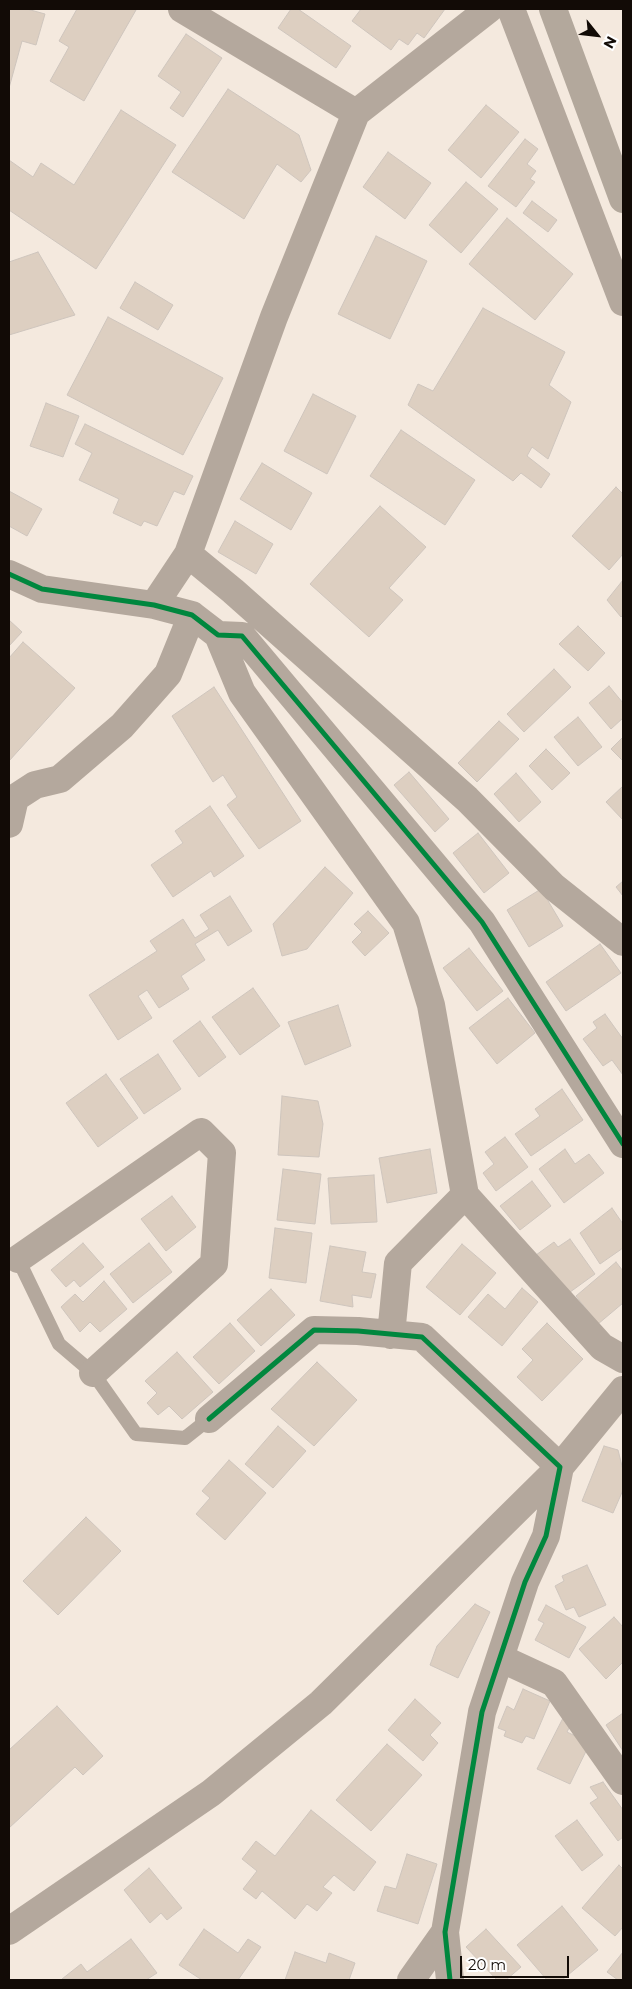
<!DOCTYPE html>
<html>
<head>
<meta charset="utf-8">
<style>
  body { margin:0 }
  #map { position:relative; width:632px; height:1989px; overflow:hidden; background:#f4e9de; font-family:Montserrat,sans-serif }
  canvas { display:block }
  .frame { position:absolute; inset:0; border:10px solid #120b06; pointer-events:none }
  .north { position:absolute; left:572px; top:10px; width:50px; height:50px; -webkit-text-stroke:4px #fff; paint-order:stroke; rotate:119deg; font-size:14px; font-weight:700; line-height:20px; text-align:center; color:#120b06 }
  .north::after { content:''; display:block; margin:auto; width:18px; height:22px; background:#120b06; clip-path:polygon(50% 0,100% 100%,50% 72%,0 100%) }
  .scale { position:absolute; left:460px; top:1956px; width:109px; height:22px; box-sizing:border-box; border:2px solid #120b06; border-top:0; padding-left:6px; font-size:15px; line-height:18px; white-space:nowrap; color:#120b06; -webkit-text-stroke:4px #fff; paint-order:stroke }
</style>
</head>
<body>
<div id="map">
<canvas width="632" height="1989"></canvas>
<div class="frame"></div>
<div class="north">N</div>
<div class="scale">20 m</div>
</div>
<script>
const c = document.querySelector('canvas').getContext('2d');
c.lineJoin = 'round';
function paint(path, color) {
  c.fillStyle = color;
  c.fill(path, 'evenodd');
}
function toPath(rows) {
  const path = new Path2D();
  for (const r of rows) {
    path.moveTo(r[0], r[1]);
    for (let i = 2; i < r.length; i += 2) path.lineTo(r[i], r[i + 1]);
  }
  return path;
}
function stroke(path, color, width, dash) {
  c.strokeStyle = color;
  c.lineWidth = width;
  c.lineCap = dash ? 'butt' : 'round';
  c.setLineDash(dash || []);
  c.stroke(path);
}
const building = toPath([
  [9,9,27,9,45,14,36,45,22,41,9,88,9,9],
  [77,9,133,9,136,10,84,101,50,81,69,47,59,41,77,9],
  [291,9,298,9,351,46,336,68,278,28,291,9],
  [361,9,445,9,424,38,417,33,408,45,399,39,391,50,352,21,361,9],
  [186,34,222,58,183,117,170,108,181,92,158,76,186,34],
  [228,89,299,135,311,170,301,182,277,164,244,219,172,172,228,89],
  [486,105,519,132,481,178,448,150,486,105],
  [121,110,176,145,96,269,9,210,9,160,33,177,41,163,74,185,121,110],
  [525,139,538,149,527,164,536,171,530,179,535,182,516,207,488,186,525,139],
  [388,152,431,183,405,219,363,187,388,152],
  [466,182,498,209,461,253,429,225,466,182],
  [532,201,557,220,548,232,523,213,532,201],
  [507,218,573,274,535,320,469,264,507,218],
  [376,236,427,261,390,339,338,314,376,236],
  [38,252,75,315,9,335,9,262,38,252],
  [135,282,173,305,158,330,120,308,135,282],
  [483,308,565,352,549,385,571,402,548,459,532,447,527,456,550,474,541,488,521,473,513,481,408,405,418,384,433,391,483,308],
  [108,317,223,378,183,455,67,395,108,317],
  [313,394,356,416,327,474,284,451,313,394],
  [46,403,79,416,63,457,30,446,46,403],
  [85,424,193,476,184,495,174,491,157,526,144,521,141,526,113,513,119,499,79,480,92,453,75,444,85,424],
  [401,430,475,480,445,525,370,476,401,430],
  [262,463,312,493,291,530,240,499,262,463],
  [616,487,623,494,623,554,609,570,572,536,616,487],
  [9,491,42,509,27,536,9,526,9,491],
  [380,506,426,547,389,588,403,600,369,637,310,584,380,506],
  [235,521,273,544,256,574,218,552,235,521],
  [623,580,623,615,621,617,607,600,623,580],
  [9,620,22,632,9,646,9,620],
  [578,626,605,653,588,671,559,644,578,626],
  [23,642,75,688,9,761,9,658,23,642],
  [554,669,571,687,524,732,507,714,554,669],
  [609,686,623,703,623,718,611,729,589,703,609,686],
  [214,687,301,821,259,849,227,805,237,797,223,775,213,782,172,716,214,687],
  [578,717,602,747,578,766,554,737,578,717],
  [499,721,519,739,477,782,458,763,499,721],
  [623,737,623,761,611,749,623,737],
  [546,749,570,773,552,790,529,766,546,749],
  [409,772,449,819,435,832,394,785,409,772],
  [516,773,541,802,519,822,494,794,516,773],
  [623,786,623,820,606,802,623,786],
  [210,806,244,856,214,877,211,871,173,897,151,865,183,843,175,831,210,806],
  [478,833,509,873,484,893,453,853,478,833],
  [325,867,353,893,307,949,282,956,273,924,325,867],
  [623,881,623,896,616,887,623,881],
  [541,889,563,926,529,947,507,910,541,889],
  [230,896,252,931,228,946,218,930,195,944,205,960,181,976,189,989,159,1008,147,990,138,996,152,1018,118,1040,89,995,157,951,150,941,183,919,195,938,209,929,200,915,230,896],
  [368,911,389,933,365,956,352,942,362,932,354,924,368,911],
  [600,944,621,973,566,1011,546,982,600,944],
  [469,948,503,991,477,1011,443,968,469,948],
  [253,988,280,1026,240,1055,212,1017,253,988],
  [508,998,535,1033,497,1064,469,1028,508,998],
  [338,1005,351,1046,305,1065,288,1022,338,1005],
  [605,1014,623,1039,623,1075,612,1060,603,1066,583,1039,597,1028,593,1022,605,1014],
  [200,1021,226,1057,199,1077,173,1041,200,1021],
  [158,1054,181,1089,144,1114,120,1079,158,1054],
  [106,1074,138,1118,98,1147,66,1103,106,1074],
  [562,1089,583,1120,531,1156,515,1134,540,1116,535,1109,562,1089],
  [282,1096,318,1101,323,1124,319,1157,278,1155,282,1096],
  [505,1137,528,1167,496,1191,483,1173,494,1164,485,1152,505,1137],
  [430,1149,437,1193,387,1203,379,1158,430,1149],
  [565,1149,575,1164,589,1154,604,1173,564,1203,539,1169,565,1149],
  [283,1169,321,1174,315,1224,277,1220,283,1169],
  [374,1175,377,1222,331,1224,328,1178,374,1175],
  [532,1181,551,1206,520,1230,500,1206,532,1181],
  [172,1196,196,1227,166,1251,141,1219,172,1196],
  [612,1208,623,1224,623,1248,600,1264,580,1233,612,1208],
  [275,1228,312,1233,306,1283,269,1278,275,1228],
  [570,1239,595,1274,566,1295,536,1255,554,1242,558,1247,570,1239],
  [83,1243,104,1267,80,1287,74,1280,66,1287,51,1270,83,1243],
  [149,1243,172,1272,133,1303,110,1274,149,1243],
  [462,1244,496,1273,460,1315,426,1287,462,1244],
  [330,1246,366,1252,362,1272,376,1274,371,1298,352,1295,353,1307,320,1301,330,1246],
  [616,1262,623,1271,623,1303,598,1324,576,1296,616,1262],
  [104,1281,127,1309,100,1332,90,1322,80,1332,61,1307,75,1294,83,1302,104,1281],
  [522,1288,538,1302,502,1346,468,1317,488,1294,505,1309,522,1288],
  [271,1289,295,1315,261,1346,237,1320,271,1289],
  [230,1323,255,1351,219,1384,193,1357,230,1323],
  [547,1323,583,1359,542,1401,517,1377,533,1360,522,1349,547,1323],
  [177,1352,213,1392,182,1419,169,1406,158,1415,147,1403,157,1393,145,1381,177,1352],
  [317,1362,357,1400,314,1446,271,1409,317,1362],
  [278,1426,306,1451,273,1488,245,1464,278,1426],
  [604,1446,618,1450,623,1470,623,1490,613,1513,582,1501,604,1446],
  [229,1460,266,1493,225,1540,196,1514,210,1498,202,1491,229,1460],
  [86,1517,121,1551,58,1615,23,1581,86,1517],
  [587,1565,606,1605,579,1617,574,1607,566,1610,555,1586,564,1581,562,1576,587,1565],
  [475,1604,490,1612,458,1678,430,1665,437,1646,475,1604],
  [546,1605,586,1627,569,1658,535,1640,544,1623,538,1620,546,1605],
  [614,1617,623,1627,623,1662,606,1679,579,1649,614,1617],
  [523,1689,550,1701,534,1739,526,1736,522,1743,504,1736,506,1731,498,1728,507,1706,514,1710,523,1689],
  [415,1699,441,1723,430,1735,438,1743,423,1761,388,1730,415,1699],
  [57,1706,103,1756,83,1775,75,1767,9,1828,9,1750,57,1706],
  [623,1713,623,1751,606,1725,623,1713],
  [563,1718,572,1722,567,1732,590,1743,570,1784,537,1769,563,1718],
  [387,1744,422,1775,371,1831,336,1800,387,1744],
  [603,1782,623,1810,623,1837,618,1841,590,1803,598,1798,590,1787,603,1782],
  [311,1810,376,1862,354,1891,334,1875,323,1887,332,1893,317,1911,307,1904,295,1919,262,1891,256,1899,243,1889,257,1871,242,1859,256,1841,275,1856,311,1810],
  [577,1820,603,1855,582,1871,555,1836,577,1820],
  [407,1854,437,1864,418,1924,377,1911,385,1886,396,1889,407,1854],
  [619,1865,623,1869,623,1927,615,1936,582,1908,619,1865],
  [149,1868,182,1908,167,1920,161,1913,150,1923,124,1890,149,1868],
  [562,1906,598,1950,562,1980,547,1980,517,1945,562,1906],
  [204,1929,238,1953,248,1939,261,1947,238,1980,202,1980,179,1965,204,1929],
  [486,1929,521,1967,506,1980,497,1980,466,1947,486,1929],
  [131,1939,157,1973,146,1980,62,1979,81,1964,87,1972,131,1939],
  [295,1952,326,1963,329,1953,355,1963,349,1980,285,1980,295,1952],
  [623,1952,623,1980,618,1980,607,1972,623,1952]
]);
const lane = toPath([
  [14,1256,18,1259,59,1344,93,1373,136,1434,185,1438,209,1419]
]);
const street = toPath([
  [182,9,356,113],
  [511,9,623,302],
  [188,554,233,591,467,799,554,887,623,942],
  [9,574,42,589,154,605,192,615,218,635,242,636,482,922,623,1144],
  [154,605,188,554,274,317,356,113,489,9],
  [218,635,242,693,406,923,431,1005,465,1195],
  [9,824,15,798,35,785,60,779,122,726,168,674,192,615],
  [18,1259,201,1132,222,1153,214,1264,93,1373],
  [391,1335,398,1263,465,1195,602,1347,623,1359],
  [209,1419,314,1330,358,1331,422,1337,560,1467,546,1536,525,1582,482,1712,445,1932,450,1980],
  [500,1658,554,1683,623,1781],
  [9,1931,211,1793,321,1703,560,1467,623,1390],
  [411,1980,445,1932]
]);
const highway = toPath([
  [553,9,623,199]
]);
const cycleway = toPath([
  [9,574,42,589,154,605,192,615,218,635,242,636,482,922,623,1144],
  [209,1419,314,1330,358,1331,422,1337,560,1467,546,1536,525,1582,482,1712,445,1932,450,1980]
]);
paint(building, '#ddcfc1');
stroke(building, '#cec5bd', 1);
stroke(lane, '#b4a89d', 14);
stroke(street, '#b4a89d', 28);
stroke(highway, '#b3a89c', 28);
stroke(cycleway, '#00873e', 5);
</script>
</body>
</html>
